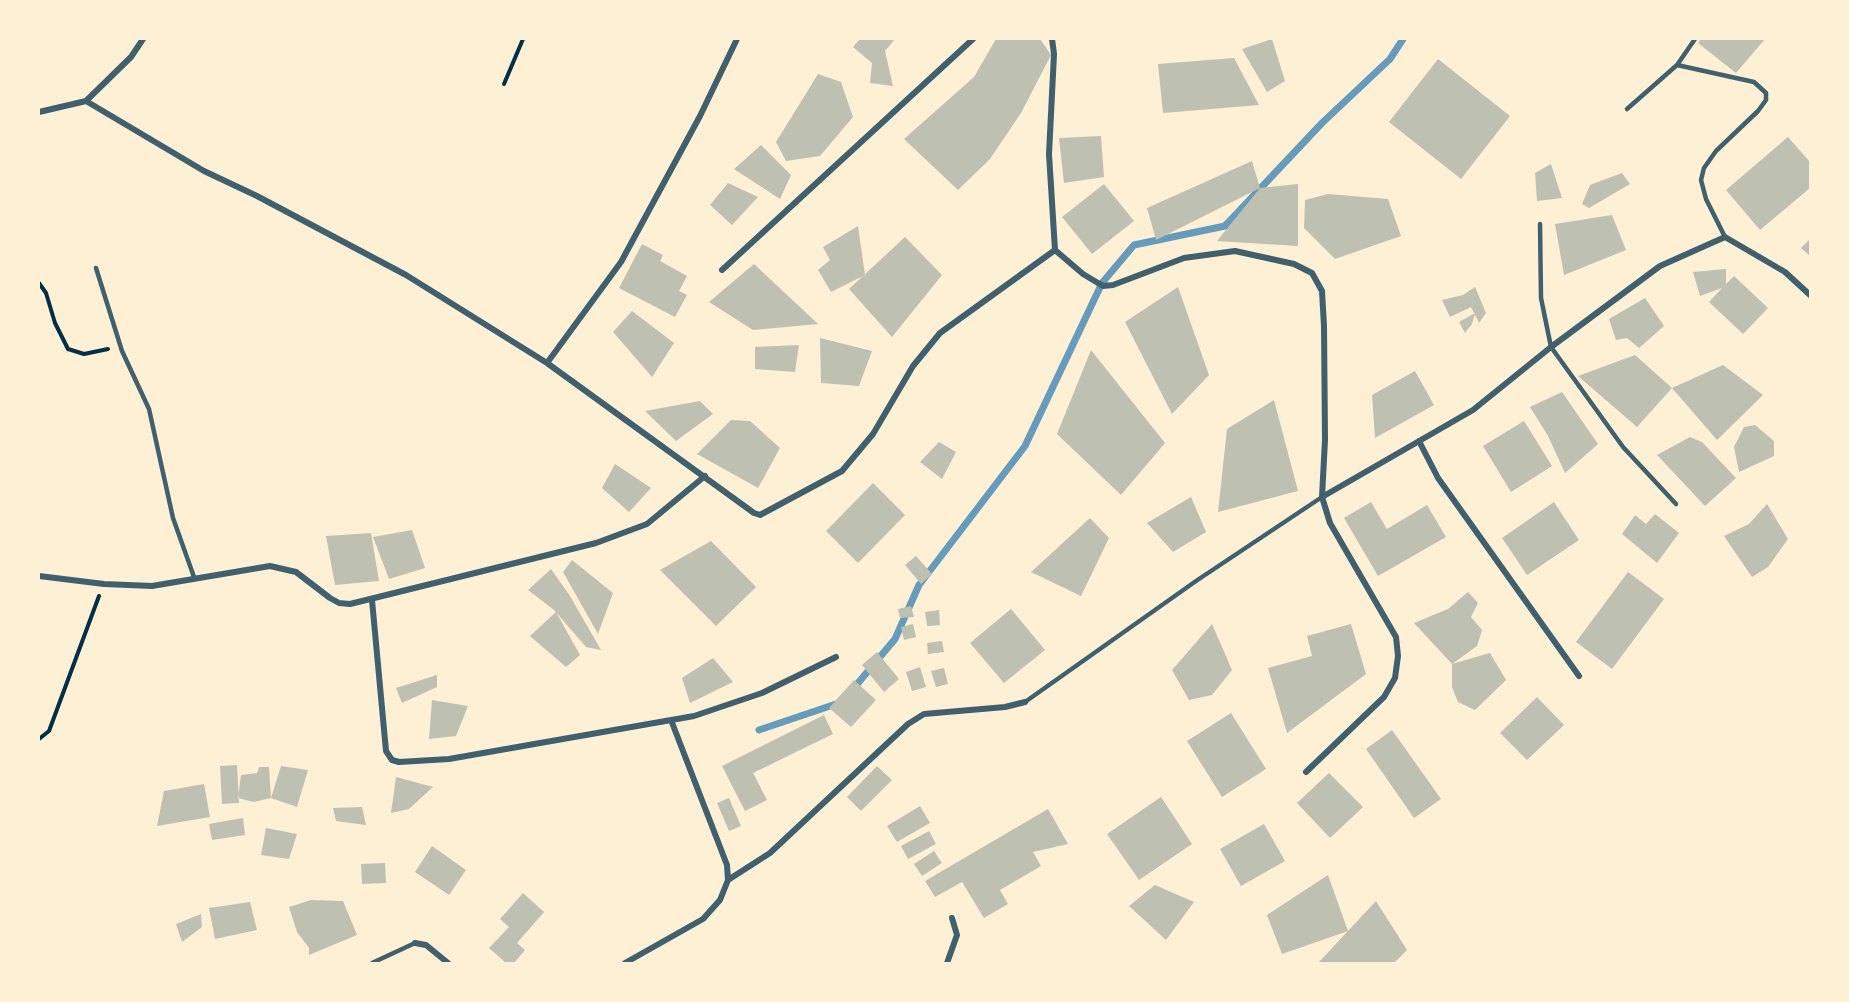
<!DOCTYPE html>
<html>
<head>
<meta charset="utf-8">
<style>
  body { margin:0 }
  #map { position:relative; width:1849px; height:1002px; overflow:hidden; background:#fdf0d5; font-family:Overpass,sans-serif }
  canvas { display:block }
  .frame { position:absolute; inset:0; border:40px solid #fdf0d5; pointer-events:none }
</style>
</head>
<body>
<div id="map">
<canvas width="1849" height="1002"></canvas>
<div class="frame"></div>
</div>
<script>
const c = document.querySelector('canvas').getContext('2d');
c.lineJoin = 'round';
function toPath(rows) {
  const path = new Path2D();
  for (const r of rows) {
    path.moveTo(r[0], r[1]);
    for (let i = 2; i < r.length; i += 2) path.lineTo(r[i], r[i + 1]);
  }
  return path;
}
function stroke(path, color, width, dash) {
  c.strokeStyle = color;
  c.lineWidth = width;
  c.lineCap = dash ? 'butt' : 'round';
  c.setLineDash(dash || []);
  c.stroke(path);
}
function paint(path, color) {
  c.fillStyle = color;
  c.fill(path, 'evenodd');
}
const stream = toPath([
  [853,689,895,639,919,585,1025,446,1102,283,1134,245,1225,226,1322,123,1390,59,1403,39],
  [759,730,839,703]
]);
const building = toPath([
  [860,39,895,39,885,51,893,86,870,83,872,63,853,47],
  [996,39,1040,39,1051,55,1021,113,990,159,958,190,904,139,974,77],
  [1272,39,1285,81,1267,92,1242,49],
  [1701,39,1765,39,1736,73,1698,43],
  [1234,58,1259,105,1163,113,1158,64],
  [1438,59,1510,116,1461,179,1389,122],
  [818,74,841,82,853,117,820,156,786,161,776,142],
  [1101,136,1104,177,1064,183,1059,138],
  [1788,137,1810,162,1810,188,1760,230,1726,190],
  [761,145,791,175,780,199,734,169],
  [1252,161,1260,188,1156,240,1147,208],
  [1551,164,1562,198,1537,201,1535,173],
  [1622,173,1630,184,1589,208,1582,204,1590,185],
  [728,183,758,197,732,225,710,205],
  [1104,184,1134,221,1092,254,1062,217],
  [1298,184,1298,246,1217,241,1260,188],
  [1328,194,1388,199,1401,236,1335,259,1304,228,1305,200],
  [1612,215,1626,250,1564,275,1555,224],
  [858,226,865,275,831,292,818,270,830,260,823,247],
  [905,237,942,275,892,337,849,289],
  [1810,239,1810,256,1801,248],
  [642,244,663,255,660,261,687,276,679,291,687,295,675,317,619,288],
  [754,264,818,324,753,330,709,302],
  [1726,269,1726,284,1734,276,1768,308,1743,334,1709,302,1722,288,1700,296,1693,272],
  [1178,287,1209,375,1172,414,1125,322],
  [1475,287,1486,313,1479,323,1471,307,1450,317,1442,300,1463,295],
  [1645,298,1664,326,1639,348,1627,338,1616,340,1609,319],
  [632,311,674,343,652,377,613,332],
  [1475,313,1472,324,1465,333,1459,322],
  [820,338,872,351,859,386,821,383],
  [799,345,795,372,755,369,755,347],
  [1091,350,1165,443,1121,495,1057,434],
  [1635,355,1672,388,1637,427,1578,376],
  [1723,365,1763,395,1717,440,1672,388],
  [1415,371,1434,405,1375,438,1372,395],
  [1562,392,1598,444,1565,473,1548,436,1530,407],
  [1274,400,1298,491,1218,512,1227,429],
  [700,401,713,414,676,441,645,411],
  [731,420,750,421,780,448,758,488,697,454],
  [1524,421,1552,466,1511,492,1483,446],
  [1755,425,1774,441,1774,456,1739,472,1734,447,1744,427],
  [1690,437,1702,442,1736,478,1705,506,1657,455],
  [939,442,956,452,942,479,920,462],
  [615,464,651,488,629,512,602,488],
  [873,483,905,515,858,563,826,531],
  [1191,497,1206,532,1173,552,1147,523],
  [1371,502,1387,529,1427,505,1446,537,1378,576,1344,518],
  [1554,502,1579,540,1527,575,1502,538],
  [1767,504,1788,539,1768,567,1752,577,1724,536,1749,524],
  [1655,514,1679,533,1657,563,1622,534,1635,515,1646,524],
  [1090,518,1109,538,1081,596,1031,572],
  [412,530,425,568,389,579,373,537],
  [371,533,379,581,335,585,326,536],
  [711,541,756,587,716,626,660,570],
  [916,556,932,574,921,584,905,565],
  [572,560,613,593,598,634,563,572],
  [551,569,570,596,601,650,586,647,554,610,528,590],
  [1628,572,1664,599,1612,669,1576,642],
  [1468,592,1478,603,1471,617,1482,630,1477,646,1452,664,1414,623,1448,609],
  [911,606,914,617,900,618,898,609],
  [1011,609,1045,650,1004,683,970,643],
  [939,610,940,625,927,626,925,612],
  [556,612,580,655,566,667,530,636],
  [913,624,916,637,904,640,901,627],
  [1212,624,1232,670,1212,695,1189,700,1172,670],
  [1351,624,1366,674,1287,733,1268,668,1312,656,1307,636],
  [942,641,944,652,928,654,927,643],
  [877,652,899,679,884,692,862,665],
  [1490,653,1506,680,1475,710,1458,702,1452,687,1452,664],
  [713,658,733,682,690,703,682,678],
  [920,667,926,687,912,691,906,672],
  [944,668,948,684,936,687,931,671],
  [437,675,437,687,402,703,396,688],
  [854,680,876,700,851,727,829,708],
  [1537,697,1564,725,1527,760,1500,733],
  [432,700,468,706,456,736,429,739],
  [1231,713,1266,769,1222,797,1187,741],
  [824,715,833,734,753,773,767,800,745,811,722,766],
  [1392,730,1441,799,1414,818,1366,749],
  [237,765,239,803,222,804,220,766],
  [281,766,308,770,297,807,271,798],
  [877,766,892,780,861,811,847,797],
  [259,767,269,767,271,798,254,802,238,798,241,775,257,773],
  [1329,773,1363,807,1330,838,1297,803],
  [396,777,433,787,409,809,391,813],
  [204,784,210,817,157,826,164,791],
  [1161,797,1192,844,1139,880,1107,834],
  [729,798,741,826,729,831,717,803],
  [920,806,930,823,897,842,887,826],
  [362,807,366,825,336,821,333,808],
  [1048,809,1068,844,1033,852,1041,866,1000,890,1008,904,984,918,962,882,935,897,925,881],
  [243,818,245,835,212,840,209,824],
  [1264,824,1285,861,1241,886,1220,849],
  [266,828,297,834,289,859,261,855],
  [929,831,936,844,908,859,901,846],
  [432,846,466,870,449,895,415,872],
  [934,851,942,863,922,876,914,864],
  [385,863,386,883,362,884,361,864],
  [1328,875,1348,931,1282,954,1267,915],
  [1155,885,1194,902,1166,940,1129,906],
  [523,893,544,912,517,943,525,950,514,963,506,963,489,948,509,927,500,919],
  [311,900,343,901,357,935,309,955,309,948,297,932,289,907],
  [1376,901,1407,950,1394,963,1318,963],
  [250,902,257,930,215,939,209,908],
  [201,914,202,927,182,942,176,924]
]);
const path = toPath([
  [504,84,523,39],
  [39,283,46,293,55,323,68,349,84,354,108,349],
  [39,739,49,731,99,596]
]);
const service = toPath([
  [1695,39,1677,65,1754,82,1766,93,1766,100,1758,111,1716,151,1704,168,1701,180,1706,199,1725,237],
  [1627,109,1677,65],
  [1540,224,1541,298,1551,347,1623,447,1676,504],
  [96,268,122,351,149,409,173,518,194,577],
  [1025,702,1196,581,1322,497],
  [372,963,415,943]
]);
const minor = toPath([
  [1052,39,1054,54,1049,154,1055,250],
  [86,101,131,57,143,39],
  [39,112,86,101,204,171,257,196,406,275,547,363,754,513,760,515,842,471,873,434,913,366,940,333,1055,250,1083,274,1103,286,1113,285,1184,258,1235,251,1294,264,1312,273,1322,291,1324,326,1325,440,1322,497,1330,523,1396,637,1398,656,1395,678,1384,697,1306,772],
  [722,270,973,39],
  [547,363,621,262,700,116,737,39],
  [1419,441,1438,478,1579,676],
  [1322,497,1473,410,1551,347,1660,266,1725,237,1785,272,1810,295],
  [39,576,104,584,152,586,270,566,296,572,330,598,339,603,350,604,596,543,647,524,705,476],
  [372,600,386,751,392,760,399,762,449,759,694,716,762,693,836,657],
  [728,880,770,853,908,724,924,714,1005,707,1025,702],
  [415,943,426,945,448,963],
  [625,963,703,919,720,900,728,880,727,865,671,720],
  [947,963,957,935,952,918]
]);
stroke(stream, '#669bbc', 7);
paint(building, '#bec0b2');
stroke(path, '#003049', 4);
stroke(service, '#3f606c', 4.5);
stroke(minor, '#3f606c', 6);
</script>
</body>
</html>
